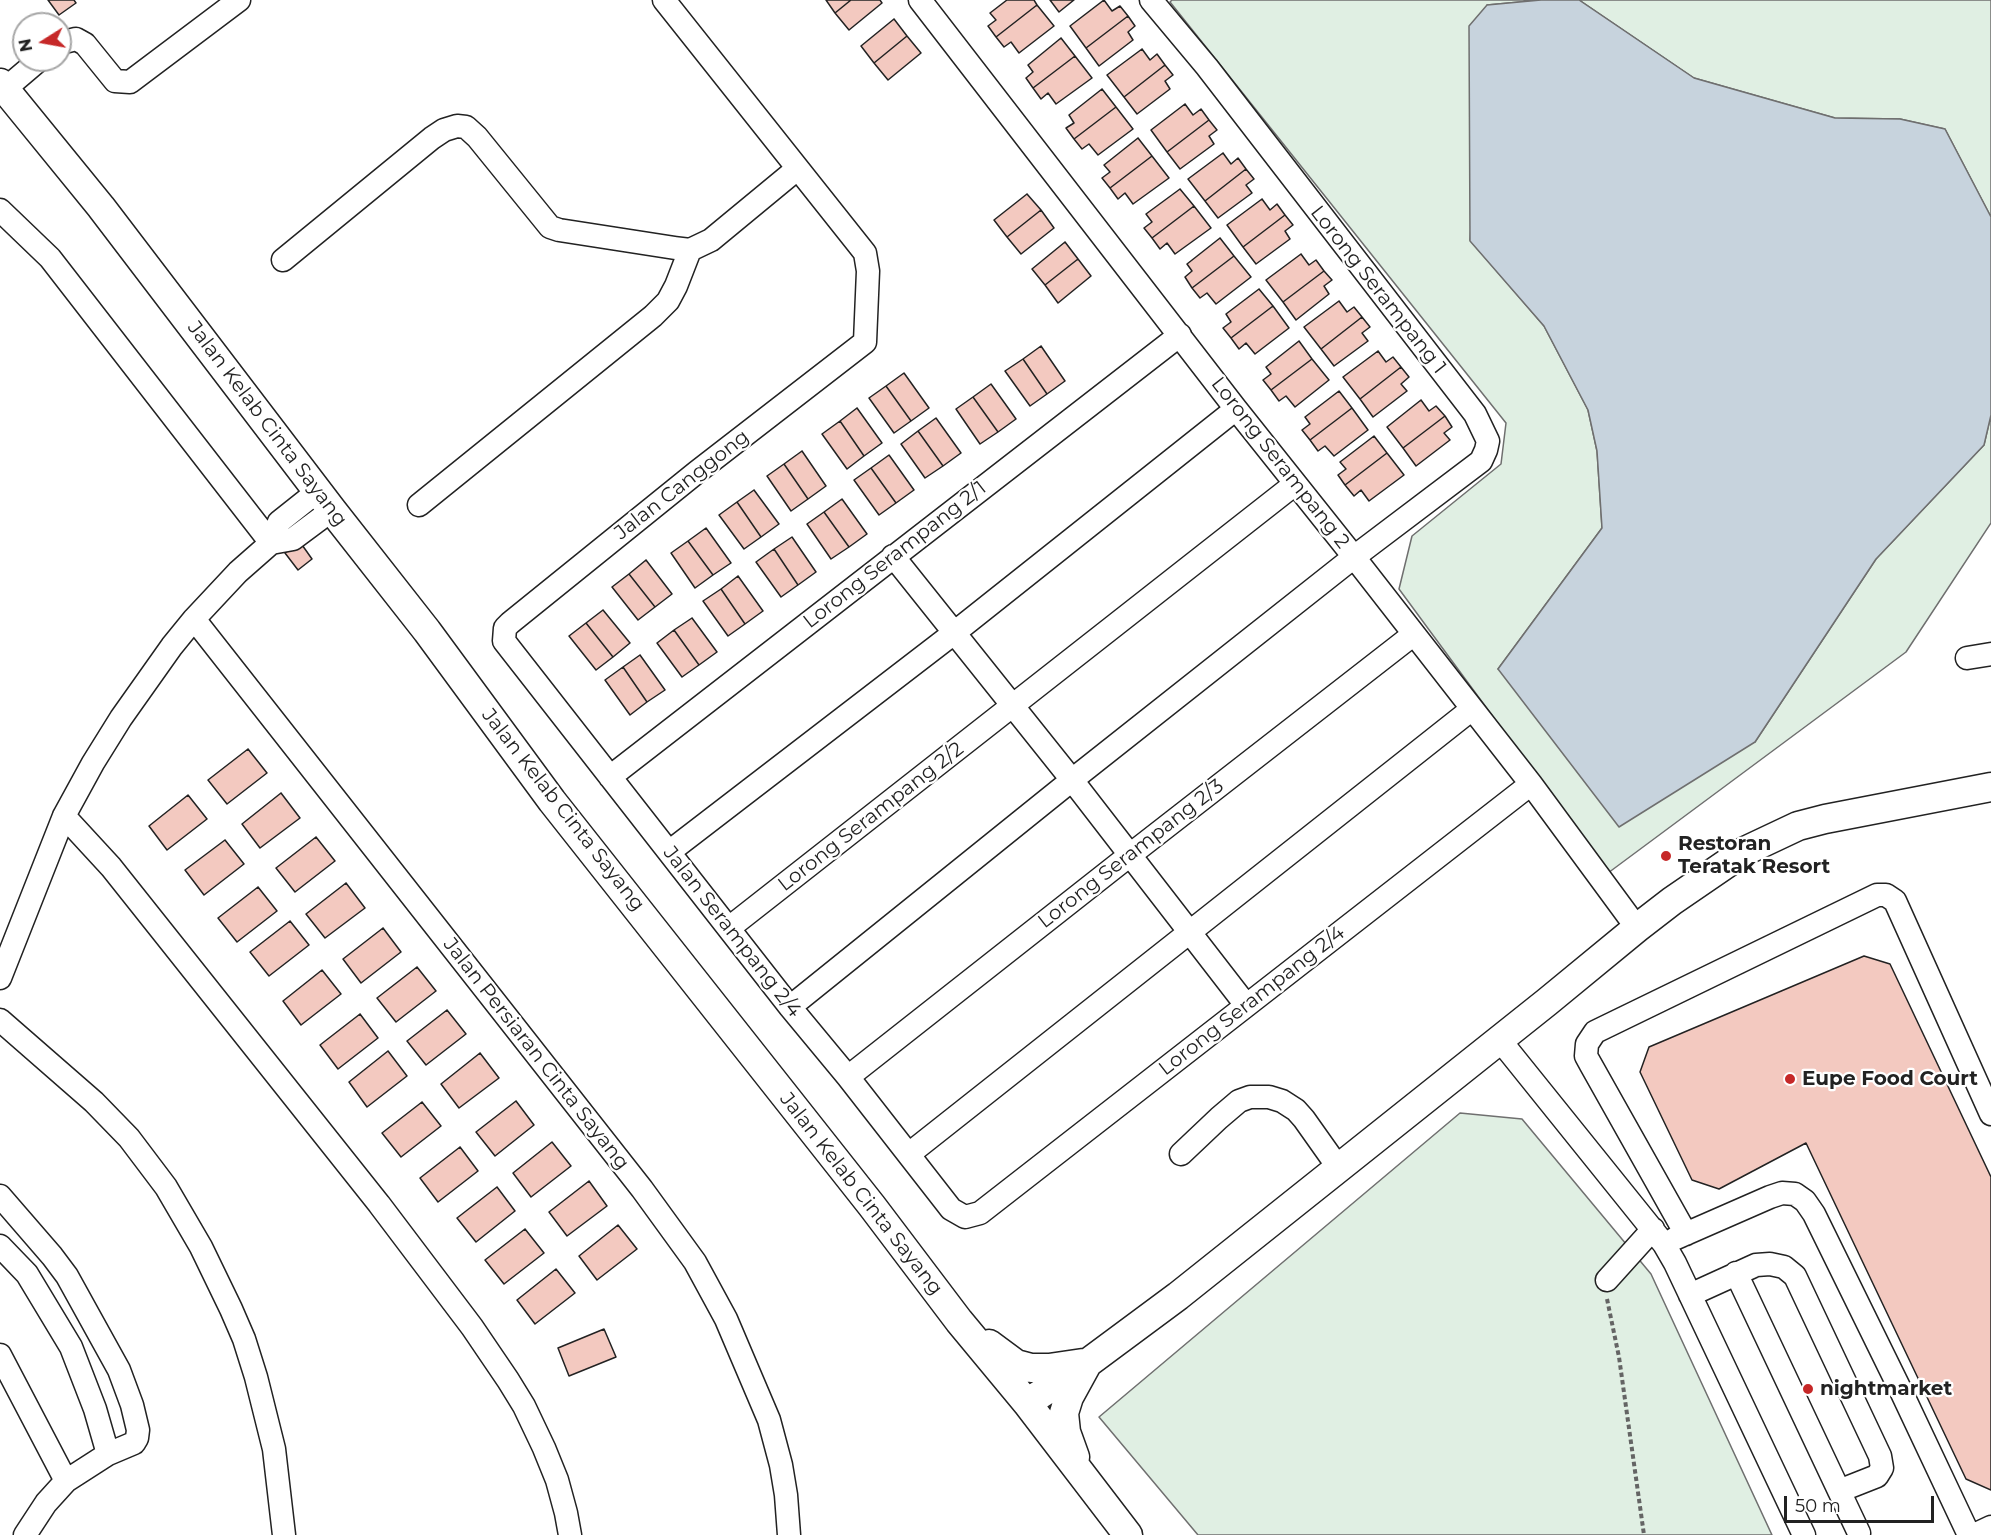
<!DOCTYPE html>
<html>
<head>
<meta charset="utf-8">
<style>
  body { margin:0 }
  #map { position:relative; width:1991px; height:1535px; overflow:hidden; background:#fff; font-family:Montserrat,sans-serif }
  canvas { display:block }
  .north { position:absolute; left:12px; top:12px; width:60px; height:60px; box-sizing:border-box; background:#fff; border:2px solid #a7a7a7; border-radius:50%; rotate:259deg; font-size:16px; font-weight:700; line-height:24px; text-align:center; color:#222 }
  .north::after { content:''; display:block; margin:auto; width:21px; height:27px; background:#c62828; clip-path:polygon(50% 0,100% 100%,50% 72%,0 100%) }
  .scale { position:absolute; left:1784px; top:1496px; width:150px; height:27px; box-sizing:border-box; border:3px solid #222; border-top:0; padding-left:8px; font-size:18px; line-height:21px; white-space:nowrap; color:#222; -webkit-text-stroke:4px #fff; paint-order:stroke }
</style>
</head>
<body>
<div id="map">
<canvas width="1991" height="1535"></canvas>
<div class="north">N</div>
<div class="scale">50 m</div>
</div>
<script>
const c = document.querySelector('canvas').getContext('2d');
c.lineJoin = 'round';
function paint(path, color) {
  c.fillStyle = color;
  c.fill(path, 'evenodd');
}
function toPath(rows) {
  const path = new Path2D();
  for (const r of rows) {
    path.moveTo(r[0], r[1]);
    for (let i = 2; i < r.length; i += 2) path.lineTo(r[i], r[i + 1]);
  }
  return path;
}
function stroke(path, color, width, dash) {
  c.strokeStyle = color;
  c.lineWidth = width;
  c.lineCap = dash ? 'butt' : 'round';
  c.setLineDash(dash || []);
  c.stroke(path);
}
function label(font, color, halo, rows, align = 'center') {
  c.font = font + ' Montserrat,sans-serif';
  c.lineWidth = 4.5;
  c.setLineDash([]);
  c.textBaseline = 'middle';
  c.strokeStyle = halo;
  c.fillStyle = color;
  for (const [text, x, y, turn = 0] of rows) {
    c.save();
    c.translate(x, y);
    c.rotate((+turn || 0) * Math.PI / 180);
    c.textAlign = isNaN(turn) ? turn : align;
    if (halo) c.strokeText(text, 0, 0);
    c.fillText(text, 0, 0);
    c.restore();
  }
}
const green = toPath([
  [1172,0,1541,0,1487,5,1470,240,1544,326,1588,410,1597,451,1602,528,1498,669,1755,742,1876,559,1984,445,1991,415,1991,523,1906,652,1608,873,1399,589,1412,536,1501,464,1506,423,1170,2,1172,0],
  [1579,0,1991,0,1991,217,1945,129,1900,119,1835,118,1694,78,1579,0],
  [1460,1113,1522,1119,1651,1274,1772,1535,1198,1535,1099,1417,1460,1113]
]);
const water = toPath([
  [1541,0,1579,0,1694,78,1835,118,1900,119,1945,129,1991,217,1991,415,1984,445,1876,559,1755,742,1619,827,1498,669,1602,528,1597,451,1588,410,1544,326,1470,241,1469,26,1487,5,1541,0]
]);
const building = toPath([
  [48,0,74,0,76,3,59,15,48,0],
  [826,0,851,0,835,13,826,0],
  [851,0,880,0,882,3,849,30,835,13,851,0],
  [1007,0,1034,0,1037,5,996,37,988,26,996,20,990,13,1007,0],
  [1050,0,1074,0,1059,12,1050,0],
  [1104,0,1112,11,1120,6,1128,16,1086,48,1070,26,1104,0],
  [1037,5,1054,26,1019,53,1011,42,1004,47,996,37,1037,5],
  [1128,16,1135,26,1128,32,1133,40,1099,66,1086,48,1128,16],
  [894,19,907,36,874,63,861,46,894,19],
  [907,36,921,53,888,80,874,63,907,36],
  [1061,38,1075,56,1033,88,1026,78,1033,72,1028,65,1061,38],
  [1142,49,1150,60,1157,54,1165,65,1124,97,1107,75,1142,49],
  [1075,56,1092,78,1056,104,1048,93,1041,99,1033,88,1075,56],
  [1165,65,1173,75,1165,81,1170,89,1137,114,1124,97,1165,65],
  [1102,89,1116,107,1074,139,1066,128,1074,123,1069,115,1102,89],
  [1185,104,1193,115,1201,109,1209,120,1167,152,1151,130,1185,104],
  [1116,107,1133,129,1098,155,1089,144,1082,149,1074,139,1116,107],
  [1209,120,1217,130,1209,136,1214,144,1180,169,1167,152,1209,120],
  [1138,138,1152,156,1110,188,1102,178,1110,172,1104,165,1138,138],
  [1223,153,1231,164,1238,158,1246,169,1205,201,1188,179,1223,153],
  [1152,156,1169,178,1133,204,1125,193,1118,199,1110,188,1152,156],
  [1246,169,1254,179,1246,185,1252,193,1218,218,1205,201,1246,169],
  [1180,189,1194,206,1152,238,1144,228,1152,222,1146,214,1180,189],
  [1027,194,1041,210,1007,237,994,220,1027,194],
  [1262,199,1270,210,1277,204,1285,215,1243,247,1227,225,1262,199],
  [1194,206,1211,228,1175,254,1167,243,1160,249,1152,238,1194,206],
  [1041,210,1054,228,1021,254,1007,237,1041,210],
  [1285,215,1293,225,1285,231,1290,239,1256,264,1243,247,1285,215],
  [1220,238,1234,256,1192,288,1185,277,1192,271,1187,264,1220,238],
  [1065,242,1078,259,1045,285,1032,269,1065,242],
  [1301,254,1309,265,1316,260,1324,271,1283,302,1266,280,1301,254],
  [1234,256,1251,277,1216,304,1207,293,1200,298,1192,288,1234,256],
  [1078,259,1091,276,1058,303,1045,285,1078,259],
  [1324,271,1332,280,1324,286,1329,294,1296,320,1283,302,1324,271],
  [1259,289,1273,306,1231,338,1223,328,1231,322,1226,314,1259,289],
  [1339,301,1347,312,1354,307,1362,317,1321,349,1304,327,1339,301],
  [1273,306,1289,328,1255,354,1246,343,1239,349,1231,338,1273,306],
  [1362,317,1370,327,1362,333,1368,341,1334,366,1321,349,1362,317],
  [1299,341,1312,359,1271,390,1263,380,1271,374,1266,367,1299,341],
  [1041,346,1065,381,1047,394,1023,359,1041,346],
  [1378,351,1386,362,1393,357,1401,367,1360,399,1343,377,1378,351],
  [1023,359,1047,394,1030,406,1005,371,1023,359],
  [1312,359,1329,380,1295,407,1286,396,1279,401,1271,390,1312,359],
  [1401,367,1409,377,1401,384,1407,391,1373,417,1360,399,1401,367],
  [904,373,929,408,911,421,886,386,904,373],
  [991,384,1016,419,998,432,973,397,991,384],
  [886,386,911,421,894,433,869,398,886,386],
  [1339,391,1352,408,1310,440,1302,430,1310,424,1305,417,1339,391],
  [973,397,998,432,980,444,956,409,973,397],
  [1421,400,1429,411,1436,406,1445,416,1403,448,1387,427,1421,400],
  [857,408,882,443,864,456,840,421,857,408],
  [1352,408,1368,430,1334,456,1325,446,1318,451,1310,440,1352,408],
  [1445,416,1452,427,1444,433,1450,440,1416,466,1403,448,1445,416],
  [936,418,961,453,943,466,918,431,936,418],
  [840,421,864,456,847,469,822,434,840,421],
  [918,431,943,466,925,478,901,444,918,431],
  [1374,436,1387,453,1345,485,1338,475,1346,469,1340,462,1374,436],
  [802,451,826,486,808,499,784,464,802,451],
  [1387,453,1404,475,1369,501,1361,490,1354,496,1345,485,1387,453],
  [889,455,914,490,896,503,871,468,889,455],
  [784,464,808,499,791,511,767,476,784,464],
  [871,468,896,503,879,515,854,480,871,468],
  [754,490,779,524,761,537,737,502,754,490],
  [842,499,867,534,849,547,824,512,842,499],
  [737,502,761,537,744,549,719,515,737,502],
  [824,512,849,547,831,559,807,524,824,512],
  [706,528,731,563,713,575,688,541,706,528],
  [792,537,816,572,798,585,774,549,792,537],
  [688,541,713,575,695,588,671,553,688,541],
  [300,542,312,559,298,570,285,553,300,542],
  [774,549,798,585,781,597,756,562,774,549],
  [646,560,672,594,655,607,629,574,646,560],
  [629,574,655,607,638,620,612,587,629,574],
  [738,576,763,611,745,624,721,589,738,576],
  [721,589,745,624,728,636,703,601,721,589],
  [603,610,630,643,613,657,586,623,603,610],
  [692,618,717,652,699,665,674,630,692,618],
  [586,623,613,657,596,670,569,636,586,623],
  [674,630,699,665,682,677,657,643,674,630],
  [640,655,665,690,647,702,623,667,640,655],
  [623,667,647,702,630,715,605,680,623,667],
  [248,749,267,773,227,804,208,780,248,749],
  [281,793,300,818,260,848,242,824,281,793],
  [188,795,207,819,167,850,149,826,188,795],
  [316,837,335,861,295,892,276,868,316,837],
  [225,840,244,864,204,895,185,870,225,840],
  [346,883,365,908,325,938,306,914,346,883],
  [258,887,277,911,237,942,218,918,258,887],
  [290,921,309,945,269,976,250,952,290,921],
  [383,928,401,952,361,983,343,959,383,928],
  [1864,956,1890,964,1991,1177,1991,1490,1966,1479,1806,1143,1719,1189,1692,1180,1640,1072,1649,1047,1864,956],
  [417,967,436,991,396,1022,377,998,417,967],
  [322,970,341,994,301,1025,283,1001,322,970],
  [447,1010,466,1034,426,1065,407,1041,447,1010],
  [360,1014,378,1038,338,1069,320,1045,360,1014],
  [388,1051,407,1076,367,1107,349,1082,388,1051],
  [480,1053,499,1078,459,1108,441,1084,480,1053],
  [516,1101,534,1125,495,1156,476,1132,516,1101],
  [422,1102,441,1126,401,1157,382,1133,422,1102],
  [552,1142,571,1166,531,1197,513,1173,552,1142],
  [460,1147,478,1171,438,1202,420,1178,460,1147],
  [589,1181,607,1206,567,1236,549,1212,589,1181],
  [497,1187,515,1211,476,1242,457,1218,497,1187],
  [618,1225,637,1249,597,1280,579,1256,618,1225],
  [525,1229,544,1253,504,1284,485,1260,525,1229],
  [556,1269,575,1293,535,1324,517,1300,556,1269],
  [604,1329,616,1357,569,1376,558,1348,604,1329]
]);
const path = toPath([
  [1607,1299,1619,1357,1644,1535]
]);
const minor = toPath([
  [664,0,865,253,868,271,865,342,697,472,510,623,505,628,504,641,790,1007,848,1077,951,1209,965,1217,980,1213,1531,784],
  [920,0,1236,409,1354,557,1531,784,1637,928],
  [60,43,76,39,85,44,115,81,130,82,239,0],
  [5,89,39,60],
  [0,210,50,258,271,543],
  [283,260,432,138,444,130,457,126,466,127,477,137,550,227,559,230,675,248,690,250,711,240,797,169],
  [419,505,653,316,668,301,676,286,690,250],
  [271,543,293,539,332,510],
  [893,556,1072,780,1246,1005],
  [194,619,642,1189,695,1262,726,1319,769,1420,781,1465,786,1495,789,1535],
  [1967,658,1991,654],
  [610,777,1180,335],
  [64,816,111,867,379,1204,472,1327,508,1380,524,1406,544,1448,557,1480,566,1513,570,1535],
  [669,852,954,633,1236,409],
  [729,928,1295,484],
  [0,978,64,816,93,763,121,718,172,646,194,619,238,572,271,543,279,522,318,491],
  [790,1007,1072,780,1354,557,1481,461,1486,450,1488,441,1475,414,1207,67,1151,0],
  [0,1020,94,1102,129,1138,166,1187,201,1247,231,1309,244,1339,256,1377,274,1449,284,1535],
  [1499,1039,1664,1244,1675,1263,1804,1535],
  [848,1077,1130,855,1414,634],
  [909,1154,1472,709],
  [1181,1154,1219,1118,1239,1101,1250,1097,1269,1097,1282,1101,1296,1110,1304,1119,1338,1167],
  [0,1196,52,1256,67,1276,119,1370,132,1405,138,1430,137,1438,134,1443,108,1454,66,1481,46,1503,25,1535],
  [1686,1234,1591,1065,1586,1056,1587,1044,1595,1032,1877,895,1886,895,1895,901,1991,1114],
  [1674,1239,1770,1197,1782,1193,1795,1194,1805,1201,1814,1214,1901,1391,1969,1535],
  [0,1246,27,1274,71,1347,95,1409,108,1454],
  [1736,1273,1859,1533],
  [1607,1280,1653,1229],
  [1690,1295,1756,1265,1770,1264,1784,1267,1795,1276,1880,1456,1882,1468,1877,1476,1839,1491],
  [0,1355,66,1481],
  [1974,1535,1991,1527]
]);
const major = toPath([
  [0,83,101,207,332,510,427,631,552,801,872,1206,959,1321,1027,1403,1128,1535],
  [989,1344,1016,1364,1031,1368,1049,1368,1083,1363],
  [1027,1403,1089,1362,1178,1296,1547,1002,1637,928,1672,901,1745,851,1798,826,1825,819,1991,787],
  [1075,1457,1066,1432,1064,1413,1069,1397,1086,1366]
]);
const markers = [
  [1666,856,6,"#c62828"],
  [1790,1079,6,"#c62828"],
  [1808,1389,6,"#c62828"]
];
const streetNames = [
  ["Lorong Serampang 1",1378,290,52],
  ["Jalan Kelab Cinta Sayang",267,424,53],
  ["Lorong Serampang 2",1280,463,52],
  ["Jalan Canggong",682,485,-38],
  ["Lorong Serampang 2/1",895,555,-38],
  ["Jalan Kelab Cinta Sayang",563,810,52],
  ["Lorong Serampang 2/2",871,817,-38],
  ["Lorong Serampang 2/3",1131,854,-38],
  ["Jalan Serampang 2/4",732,932,52],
  ["Lorong Serampang 2/4",1252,1001,-38],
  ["Jalan Persiaran Cinta Sayang",536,1054,52],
  ["Jalan Kelab Cinta Sayang",861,1194,52]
];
const poiNames = [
  ["Restoran",1678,844],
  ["Teratak Resort",1678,867],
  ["Eupe Food Court",1802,1079],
  ["nightmarket",1820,1389]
];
paint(green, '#e0efe3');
stroke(green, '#6f6f6f', 1.5);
paint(water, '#c7d3dd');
stroke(water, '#6f6f6f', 1.5);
paint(building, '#f3c9c0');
stroke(building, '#222', 1.5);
stroke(minor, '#222', 25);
stroke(major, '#222', 31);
stroke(path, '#646464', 4, [4.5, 3]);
stroke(minor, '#fff', 22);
stroke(major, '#fff', 28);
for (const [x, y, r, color] of markers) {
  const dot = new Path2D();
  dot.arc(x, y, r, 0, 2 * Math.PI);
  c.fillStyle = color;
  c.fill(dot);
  stroke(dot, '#fff', 2);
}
label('20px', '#222', '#fff', streetNames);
label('bold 20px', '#222', '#fff', poiNames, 'left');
</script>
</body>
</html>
